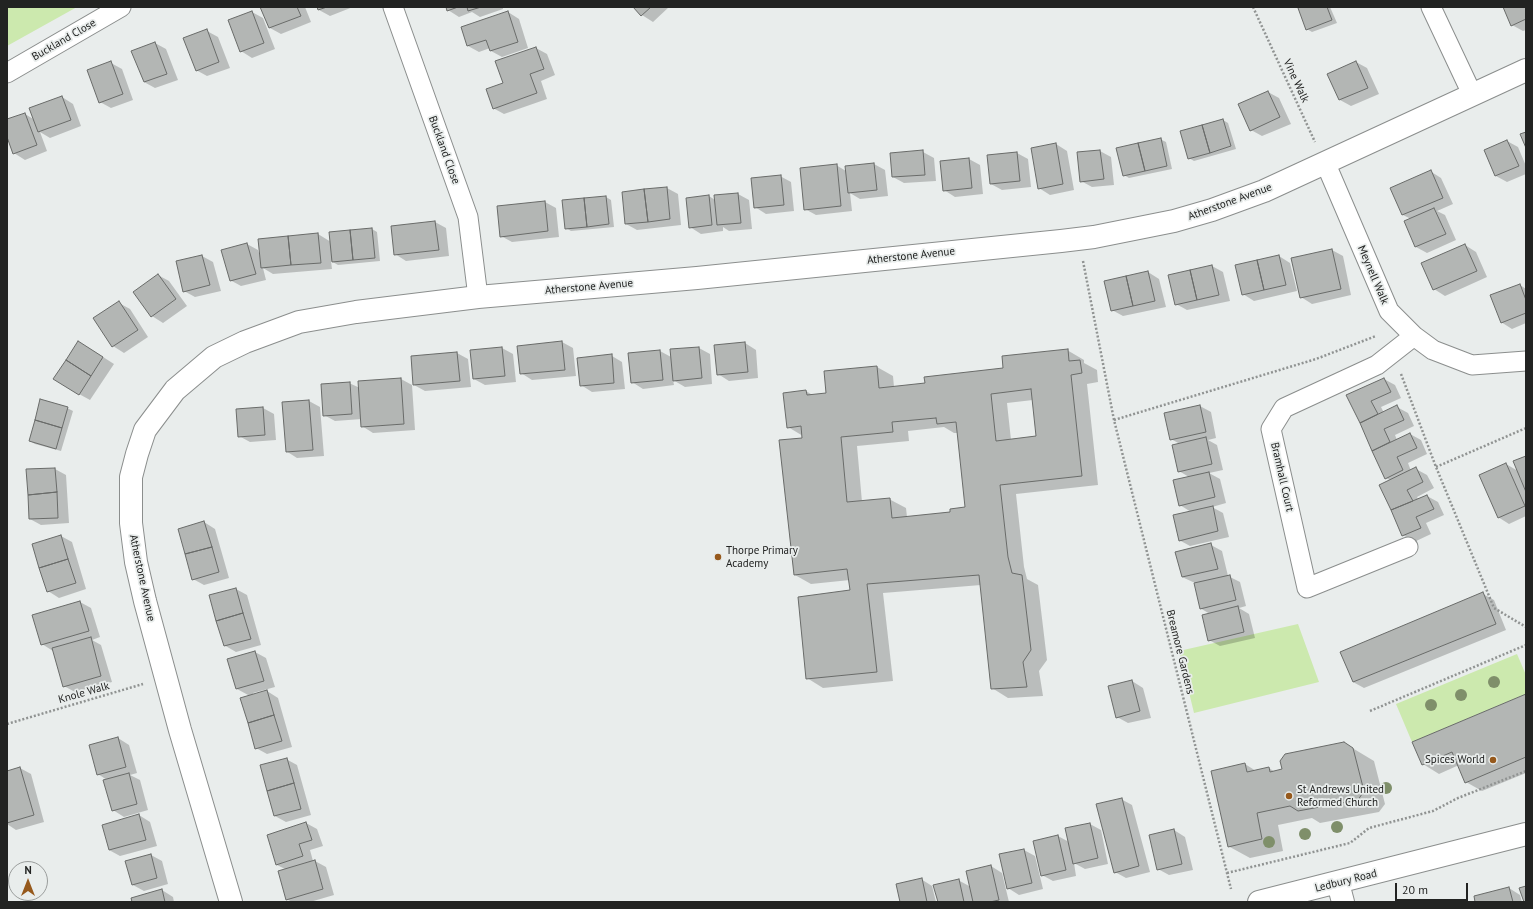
<!DOCTYPE html>
<html>
<head>
<meta charset="utf-8">
<style>
  body { margin:0 }
  #map { position:relative; width:1533px; height:909px; overflow:hidden; background:#e9edec; font-family:"PT Sans",sans-serif }
  canvas { display:block }
  .frame { position:absolute; inset:0; border:8px solid #222322; pointer-events:none }
  .north { position:absolute; left:8px; top:861px; width:40px; height:40px; box-sizing:border-box; background:#e9edec; border:1px solid #999c9b; border-radius:50%; rotate:0deg; font-size:11px; font-weight:700; line-height:16px; text-align:center; color:#222322 }
  .north::after { content:''; display:block; margin:auto; width:14px; height:18px; background:#96591c; clip-path:polygon(50% 0,100% 100%,50% 72%,0 100%) }
  .scale { position:absolute; left:1395px; top:883px; width:73px; height:18px; box-sizing:border-box; border:2px solid #222322; border-top:0; padding-left:5px; font-size:12px; line-height:14px; white-space:nowrap; color:#222322; -webkit-text-stroke:3px #e9edec; paint-order:stroke }
</style>
</head>
<body>
<div id="map">
<canvas width="1533" height="909"></canvas>
<div class="frame"></div>
<div class="north">N</div>
<div class="scale">20 m</div>
</div>
<script>
const c = document.querySelector('canvas').getContext('2d');
c.lineJoin = 'round';
function paint(path, color) {
  c.fillStyle = color;
  c.fill(path, 'evenodd');
}
function toPath(rows) {
  const path = new Path2D();
  for (const r of rows) {
    path.moveTo(r[0], r[1]);
    for (let i = 2; i < r.length; i += 2) path.lineTo(r[i], r[i + 1]);
  }
  return path;
}
function stroke(path, color, width, dash) {
  c.strokeStyle = color;
  c.lineWidth = width;
  c.lineCap = dash ? 'butt' : 'round';
  c.setLineDash(dash || []);
  c.stroke(path);
}
function label(font, color, halo, rows, align = 'center') {
  c.font = font + ' "PT Sans",sans-serif';
  c.lineWidth = 3.5;
  c.setLineDash([]);
  c.textBaseline = 'middle';
  c.strokeStyle = halo;
  c.fillStyle = color;
  for (const [text, x, y, turn = 0] of rows) {
    c.save();
    c.translate(x, y);
    c.rotate((+turn || 0) * Math.PI / 180);
    c.textAlign = isNaN(turn) ? turn : align;
    if (halo) c.strokeText(text, 0, 0);
    c.fillText(text, 0, 0);
    c.restore();
  }
}
const green = toPath([
  [7,7,77,7,7,46],
  [1298,624,1319,682,1194,713,1179,651],
  [1517,654,1526,675,1526,694,1412,742,1396,704]
]);
const shadow = toPath([
  [262,7,305,7,311,22,281,34,270,28],
  [318,7,353,7,330,16,319,10],
  [447,7,503,7,503,9,480,17,472,12,459,17,448,10],
  [634,7,669,7,653,22,642,15],
  [1298,7,1330,7,1337,23,1312,32,1307,29],
  [1504,7,1526,7,1526,30,1523,31,1512,25],
  [252,12,263,18,275,49,252,58,241,51],
  [508,12,519,19,528,48,502,57,491,51,490,48,479,52,468,46,462,28],
  [207,31,218,37,230,68,207,76,196,70],
  [155,43,166,49,178,80,155,88,144,82],
  [536,48,547,54,555,75,541,81,547,99,504,114,493,108,504,84],
  [1356,62,1367,68,1379,94,1351,106,1340,100],
  [111,63,122,69,133,100,111,108,100,102],
  [1268,92,1279,98,1291,124,1262,136,1251,130],
  [62,97,73,104,81,126,50,138,40,132,47,151,25,160,14,153,7,135,7,121,25,114,35,120],
  [1223,120,1228,123,1236,149,1194,161,1189,158],
  [1160,139,1166,142,1172,169,1129,178,1124,175],
  [1507,141,1518,147,1526,166,1526,174,1507,182,1496,176,1485,150],
  [1056,144,1067,151,1074,190,1050,195,1039,188],
  [1100,151,1111,157,1114,185,1092,187,1081,181],
  [923,152,934,158,936,181,904,183,893,177],
  [1017,153,1028,159,1031,187,1002,190,991,184],
  [969,159,980,165,983,194,955,197,944,190],
  [874,164,885,170,888,196,860,199,850,193,852,211,816,215,805,209,836,165,846,171],
  [1430,171,1441,178,1453,204,1437,211,1445,215,1456,240,1427,253,1416,247,1411,219,1403,215],
  [780,176,791,182,794,211,766,214,755,207],
  [667,188,678,194,681,225,637,230,626,224],
  [738,194,749,200,752,229,729,231,723,227,723,231,701,234,690,227,709,196,715,200],
  [606,197,611,200,614,227,571,231,566,228],
  [545,202,556,208,559,237,512,242,501,236],
  [435,222,446,228,449,256,406,261,395,254],
  [372,229,377,232,380,261,338,265,331,261,332,269,273,274,263,268,266,280,241,286,230,280,247,244,258,250,260,256,318,234,331,242],
  [1465,245,1476,252,1487,277,1445,296,1434,289],
  [1332,250,1343,256,1351,295,1312,304,1301,297],
  [202,256,213,262,221,291,195,297,184,291,177,262],
  [1279,256,1290,263,1297,291,1254,301,1243,294],
  [1212,266,1223,272,1230,301,1187,310,1176,304],
  [1148,272,1159,279,1166,307,1123,316,1112,310],
  [158,275,169,281,187,306,163,323,152,316,135,292],
  [1520,285,1526,289,1526,323,1512,329,1501,322],
  [119,303,130,309,148,337,124,353,113,346,95,319],
  [562,342,573,348,576,376,532,380,521,373],
  [745,343,756,350,758,378,729,381,718,374],
  [89,348,114,364,90,400,79,394],
  [502,348,513,354,516,382,485,385,474,379,471,351],
  [699,348,710,354,712,384,685,387,673,380,674,385,643,389,632,382,630,354,660,351,671,357],
  [1067,350,1084,360,1084,363,1097,370,1098,382,1087,384,1098,485,1016,494,1024,567,1027,579,1038,585,1047,660,1039,671,1043,696,1008,698,992,688,981,585,883,593,893,681,823,688,807,678,851,591,850,580,811,584,795,575,803,439,803,436,788,427,784,393,806,391,814,396,827,394,877,367,893,376,894,387,926,384,1005,369],
  [1033,400,1037,437,1011,440,1007,403],
  [944,427,954,433,958,433,966,508,951,512,907,517,906,508,889,499,862,502,857,446,909,441,908,431],
  [457,353,468,359,471,387,425,391,414,385,412,357],
  [612,356,622,362,625,389,592,392,581,385],
  [401,379,412,385,415,430,373,433,362,426,362,419,335,421,324,415,349,383,360,388],
  [1384,379,1395,385,1401,398,1381,407,1384,413,1397,407,1408,413,1414,426,1395,435,1397,440,1410,434,1421,440,1427,454,1408,463,1411,471,1416,469,1427,475,1434,488,1417,497,1418,499,1427,496,1438,502,1444,515,1426,523,1431,534,1414,542,1403,535,1390,480,1386,478,1348,395],
  [309,401,320,407,324,456,297,458,286,451,283,403],
  [1200,406,1211,412,1216,438,1208,440,1217,445,1223,470,1209,473,1220,479,1226,503,1212,507,1223,513,1229,537,1190,546,1179,540,1191,512,1180,505,1189,477,1179,471,1180,444,1171,439],
  [67,408,73,411,61,451,35,444,30,441],
  [263,408,274,414,276,440,250,442,239,436,237,410],
  [1526,457,1526,516,1509,524,1498,517,1506,464,1518,471],
  [55,469,66,475,69,523,41,525,30,519],
  [204,522,215,529,229,578,204,585,193,579],
  [61,536,72,542,86,589,59,598,48,591],
  [1211,545,1222,551,1228,576,1240,582,1246,606,1239,608,1249,614,1255,638,1220,646,1209,640,1210,614,1200,608,1195,583,1182,577],
  [236,589,247,595,261,645,236,652,224,645],
  [1483,594,1494,600,1506,630,1364,688,1353,682],
  [80,602,91,608,100,637,92,640,101,645,112,682,75,692,64,686,53,651,42,644],
  [255,652,266,658,275,687,253,693,254,695,267,691,278,698,292,747,267,754,256,748,250,696,237,689,229,660],
  [1132,681,1143,688,1151,718,1128,723,1117,717],
  [1526,695,1526,773,1482,791,1466,782,1459,765,1439,774,1423,764],
  [118,738,129,745,137,773,130,775,140,780,148,810,124,817,113,810,107,780,98,774],
  [1344,743,1374,761,1385,804,1379,812,1320,823,1312,818,1278,825,1283,851,1250,858,1228,846,1245,764,1256,771,1269,768,1275,772,1283,770],
  [286,759,297,765,311,815,286,822,275,816],
  [20,768,31,774,44,822,16,830,7,824,7,772],
  [1121,799,1132,805,1150,872,1126,878,1115,872],
  [139,815,150,822,157,846,120,856,109,850],
  [306,823,317,829,323,846,310,850,313,861,315,861,326,867,334,895,310,902,292,902,287,899,285,869,277,865,268,836],
  [1090,824,1101,830,1108,864,1085,869,1074,863,1076,876,1053,881,1042,875,1058,836,1069,842],
  [1174,830,1185,837,1193,870,1169,875,1158,869],
  [1024,850,1035,856,1043,889,1019,895,1008,888],
  [151,855,162,861,168,884,144,891,133,885],
  [991,866,1002,873,1009,902,939,902,958,880,971,887],
  [921,879,932,886,936,902,901,902],
  [1509,888,1520,895,1522,902,1476,902],
  [162,890,173,897,174,902,133,902]
]);
const building = toPath([
  [260,7,297,7,301,16,269,28,260,7],
  [317,7,327,7,318,10,317,7],
  [446,7,458,7,447,11,446,7],
  [467,7,481,7,468,11,467,7],
  [633,7,651,7,641,16,633,7],
  [1300,7,1327,7,1332,20,1306,30,1298,8,1300,7],
  [1503,7,1526,7,1526,19,1511,26,1503,7],
  [252,11,264,43,240,52,228,20,252,11],
  [508,11,518,42,490,51,486,40,467,46,461,27,508,11],
  [207,29,219,62,196,71,183,38,207,29],
  [155,42,167,74,144,82,131,51,155,42],
  [536,47,544,69,530,74,537,93,493,109,486,89,503,83,495,61,536,47],
  [111,61,123,94,99,103,87,70,111,61],
  [1356,61,1368,88,1339,100,1327,74,1356,61],
  [1268,91,1280,117,1250,131,1238,104,1268,91],
  [62,96,71,120,38,132,29,108,62,96],
  [25,113,37,145,13,154,7,137,7,119,25,113],
  [1223,119,1231,146,1210,153,1202,125,1223,119],
  [1202,125,1210,153,1188,159,1180,131,1202,125],
  [1526,132,1526,148,1520,134,1526,132],
  [1161,138,1167,166,1145,171,1138,143,1161,138],
  [1507,140,1519,166,1495,176,1484,150,1507,140],
  [1056,143,1063,184,1038,189,1031,148,1056,143],
  [1138,143,1145,171,1123,176,1116,148,1138,143],
  [923,150,925,175,892,177,890,153,923,150],
  [1100,150,1104,179,1080,182,1077,152,1100,150],
  [1017,152,1020,181,990,184,987,155,1017,152],
  [969,158,972,188,943,191,940,161,969,158],
  [874,163,877,190,848,193,845,166,874,163],
  [837,164,841,206,804,210,800,168,837,164],
  [1431,170,1443,198,1402,215,1390,188,1431,170],
  [781,175,784,205,754,208,751,178,781,175],
  [667,187,670,219,648,222,644,189,667,187],
  [644,189,648,222,625,224,622,192,644,189],
  [738,193,741,223,717,225,714,195,738,193],
  [709,195,712,225,689,228,686,198,709,195],
  [606,196,609,224,587,227,584,198,606,196],
  [584,198,587,227,565,229,562,200,584,198],
  [545,201,548,231,500,237,497,206,545,201],
  [1434,208,1446,234,1415,247,1404,221,1434,208],
  [435,221,439,250,394,255,391,226,435,221],
  [372,228,375,258,353,260,350,230,372,228],
  [350,230,353,260,332,262,329,232,350,230],
  [318,233,321,263,291,265,288,236,318,233],
  [288,236,291,265,261,268,258,239,288,236],
  [247,243,256,274,230,281,221,250,247,243],
  [1465,244,1477,271,1433,290,1421,263,1465,244],
  [1332,249,1341,289,1300,298,1291,258,1332,249],
  [202,255,210,285,183,292,176,261,202,255],
  [1279,255,1286,285,1264,290,1257,260,1279,255],
  [1257,260,1264,290,1242,295,1235,265,1257,260],
  [1212,265,1219,295,1197,300,1190,270,1212,265],
  [1190,270,1197,300,1175,305,1168,275,1190,270],
  [1148,271,1155,301,1133,306,1126,276,1148,271],
  [158,274,176,299,151,317,133,292,158,274],
  [1126,276,1133,306,1111,311,1104,281,1126,276],
  [1520,284,1526,300,1526,313,1501,323,1490,295,1520,284],
  [119,301,138,330,112,347,93,318,119,301],
  [78,341,103,357,91,376,66,360,78,341],
  [562,341,565,370,520,374,517,346,562,341],
  [745,342,748,372,717,375,714,345,745,342],
  [502,347,505,376,473,379,470,350,502,347],
  [699,347,702,378,673,381,670,349,699,347],
  [1068,349,1069,361,1080,360,1082,373,1071,375,1082,476,1000,485,1008,557,1012,573,1022,575,1031,650,1023,662,1027,687,991,689,979,575,867,584,877,672,806,679,798,597,850,590,847,569,794,575,779,440,802,438,801,426,787,428,783,393,806,390,807,395,826,393,824,371,877,366,879,388,925,383,924,377,1003,368,1002,356,1068,349],
  [1031,389,1036,436,996,441,991,394,1031,389],
  [936,418,937,424,956,422,965,507,950,509,950,512,892,518,890,498,847,502,841,437,893,432,892,422,936,418],
  [660,350,663,380,631,383,628,353,660,350],
  [457,352,460,381,413,385,411,356,457,352],
  [612,354,614,383,580,386,577,358,612,354],
  [66,360,91,376,79,395,53,379,66,360],
  [401,378,404,424,361,427,358,381,401,378],
  [1384,378,1391,392,1371,401,1378,414,1360,423,1346,395,1384,378],
  [350,382,352,414,323,416,321,384,350,382],
  [40,399,68,407,62,428,35,420,40,399],
  [309,400,313,450,286,452,282,402,309,400],
  [1200,405,1206,432,1170,440,1164,413,1200,405],
  [1397,405,1404,420,1384,429,1390,442,1372,451,1360,423,1397,405],
  [263,407,265,435,238,437,236,409,263,407],
  [35,420,62,428,56,449,29,441,35,420],
  [1410,433,1417,448,1397,457,1403,470,1385,479,1372,451,1410,433],
  [1206,437,1212,464,1178,472,1172,445,1206,437],
  [1526,456,1526,492,1513,461,1526,456],
  [1506,463,1525,506,1498,518,1479,475,1506,463],
  [1416,467,1423,482,1407,490,1413,501,1391,510,1379,485,1416,467],
  [55,468,57,492,28,495,26,469,55,468],
  [1209,472,1215,497,1179,506,1173,480,1209,472],
  [57,492,58,518,29,519,28,495,57,492],
  [1427,495,1434,509,1416,517,1421,528,1402,536,1391,510,1427,495],
  [1213,506,1218,531,1179,541,1173,515,1213,506],
  [204,521,212,547,185,554,178,529,204,521],
  [61,535,68,559,39,568,32,544,61,535],
  [1211,543,1218,569,1182,577,1175,552,1211,543],
  [212,547,219,572,192,580,185,554,212,547],
  [68,559,76,583,47,592,39,568,68,559],
  [1230,575,1236,600,1200,609,1194,583,1230,575],
  [236,588,243,613,216,621,209,595,236,588],
  [1483,592,1496,624,1353,682,1340,652,1483,592],
  [80,601,89,631,41,645,32,615,80,601],
  [1238,606,1244,632,1208,641,1202,615,1238,606],
  [243,613,251,639,224,646,216,621,243,613],
  [91,637,101,676,63,687,52,648,91,637],
  [255,651,264,681,236,689,227,659,255,651],
  [1132,680,1140,711,1116,718,1108,686,1132,680],
  [267,690,274,715,248,723,240,698,267,690],
  [1526,694,1526,757,1465,783,1452,752,1422,765,1412,742,1526,694],
  [274,715,282,741,255,749,248,723,274,715],
  [118,737,126,767,97,775,89,745,118,737],
  [1344,742,1353,748,1364,791,1358,800,1298,811,1290,806,1257,813,1262,839,1228,847,1211,771,1245,763,1247,772,1269,767,1270,772,1282,769,1280,761,1285,754,1344,742],
  [287,758,294,783,267,791,260,765,287,758],
  [20,767,34,815,7,823,7,771,20,767],
  [129,773,137,804,112,811,103,780,129,773],
  [294,783,301,809,274,816,267,791,294,783],
  [1122,798,1139,866,1114,873,1096,804,1122,798],
  [139,814,146,840,109,850,102,825,139,814],
  [306,822,312,840,299,844,303,856,276,865,267,835,306,822],
  [1090,823,1098,858,1073,864,1065,828,1090,823],
  [1174,829,1182,864,1157,870,1149,835,1174,829],
  [1058,835,1066,870,1041,876,1033,841,1058,835],
  [1024,849,1032,883,1007,889,999,854,1024,849],
  [151,854,157,878,132,885,125,861,151,854],
  [315,860,323,889,286,900,278,871,315,860],
  [991,865,999,900,990,902,973,902,966,871,991,865],
  [922,878,927,902,900,902,896,884,922,878],
  [959,879,964,902,938,902,933,885,959,879],
  [1526,886,1526,902,1524,902,1519,888,1526,886],
  [1509,887,1513,902,1475,902,1474,896,1509,887],
  [162,889,165,902,132,902,131,898,162,889]
]);
const path = toPath([
  [1253,7,1315,142],
  [1083,261,1114,420,1231,889],
  [1401,374,1436,467,1494,608,1526,627],
  [1114,420,1316,359,1376,336],
  [1436,467,1526,428],
  [1370,711,1526,645],
  [7,724,143,684],
  [1227,873,1350,843,1369,828,1433,811,1458,798,1526,771]
]);
const minor = toPath([
  [393,7,468,217,478,297],
  [1431,7,1472,94],
  [7,73,121,7],
  [1325,162,1389,311,1414,336,1433,350,1472,365,1526,361],
  [1408,547,1307,588,1271,429,1284,408,1377,365,1414,336]
]);
const tertiary = toPath([
  [1338,883,1343,902],
  [231,902,180,730,145,601,136,562,131,523,131,477,137,454,145,430,175,390,214,357,245,342,299,322,356,312,478,297,697,278,1061,241,1094,237,1174,221,1212,210,1264,191,1526,70],
  [1259,902,1526,834]
]);
const trees = [
  [1494,682],
  [1461,695],
  [1431,705],
  [1386,788],
  [1337,827],
  [1305,834],
  [1269,842]
];
const markers = [
  [718,557,4,"#96591c"],
  [1493,760,4,"#96591c"],
  [1289,796,4,"#96591c"]
];
const streetNames = [
  ["Buckland Close",64,40,-30],
  ["Vine Walk",1296,81,65],
  ["Buckland Close",444,150,70],
  ["Atherstone Avenue",1230,202,-20],
  ["Atherstone Avenue",911,256,-6],
  ["Meynell Walk",1373,275,67],
  ["Atherstone Avenue",589,287,-5],
  ["Bramhall Court",1282,477,77],
  ["Atherstone Avenue",142,578,78],
  ["Breamore Gardens",1180,652,76],
  ["Knole Walk",84,693,-16],
  ["Ledbury Road",1346,881,-14]
];
const poiNames = [
  ["Thorpe Primary",726,551],
  ["Academy",726,564],
  ["Spices World",1485,760,"right"],
  ["St Andrews United",1297,790],
  ["Reformed Church",1297,803]
];
paint(green, '#cce9ae');
paint(shadow, '#0003');
paint(building, '#b3b6b4');
stroke(building, '#696b69', 1);
stroke(minor, '#8b8e8d', 21);
stroke(tertiary, '#8b8e8d', 24);
stroke(path, '#909392', 2.5, [2, 2]);
stroke(minor, '#fff', 19);
stroke(tertiary, '#fff', 22);
c.fillStyle = '#7f8f6a';
for (const [x, y] of trees) {
  c.beginPath();
  c.arc(x, y, 6, 0, 2 * Math.PI);
  c.fill();
}
for (const [x, y, r, color] of markers) {
  const dot = new Path2D();
  dot.arc(x, y, r, 0, 2 * Math.PI);
  c.fillStyle = color;
  c.fill(dot);
  stroke(dot, '#e9edec', 1.5);
}
label('11px', '#222322', '#e9edec', streetNames);
label('11px', '#222322', '#e9edec', poiNames, 'left');
</script>
</body>
</html>
